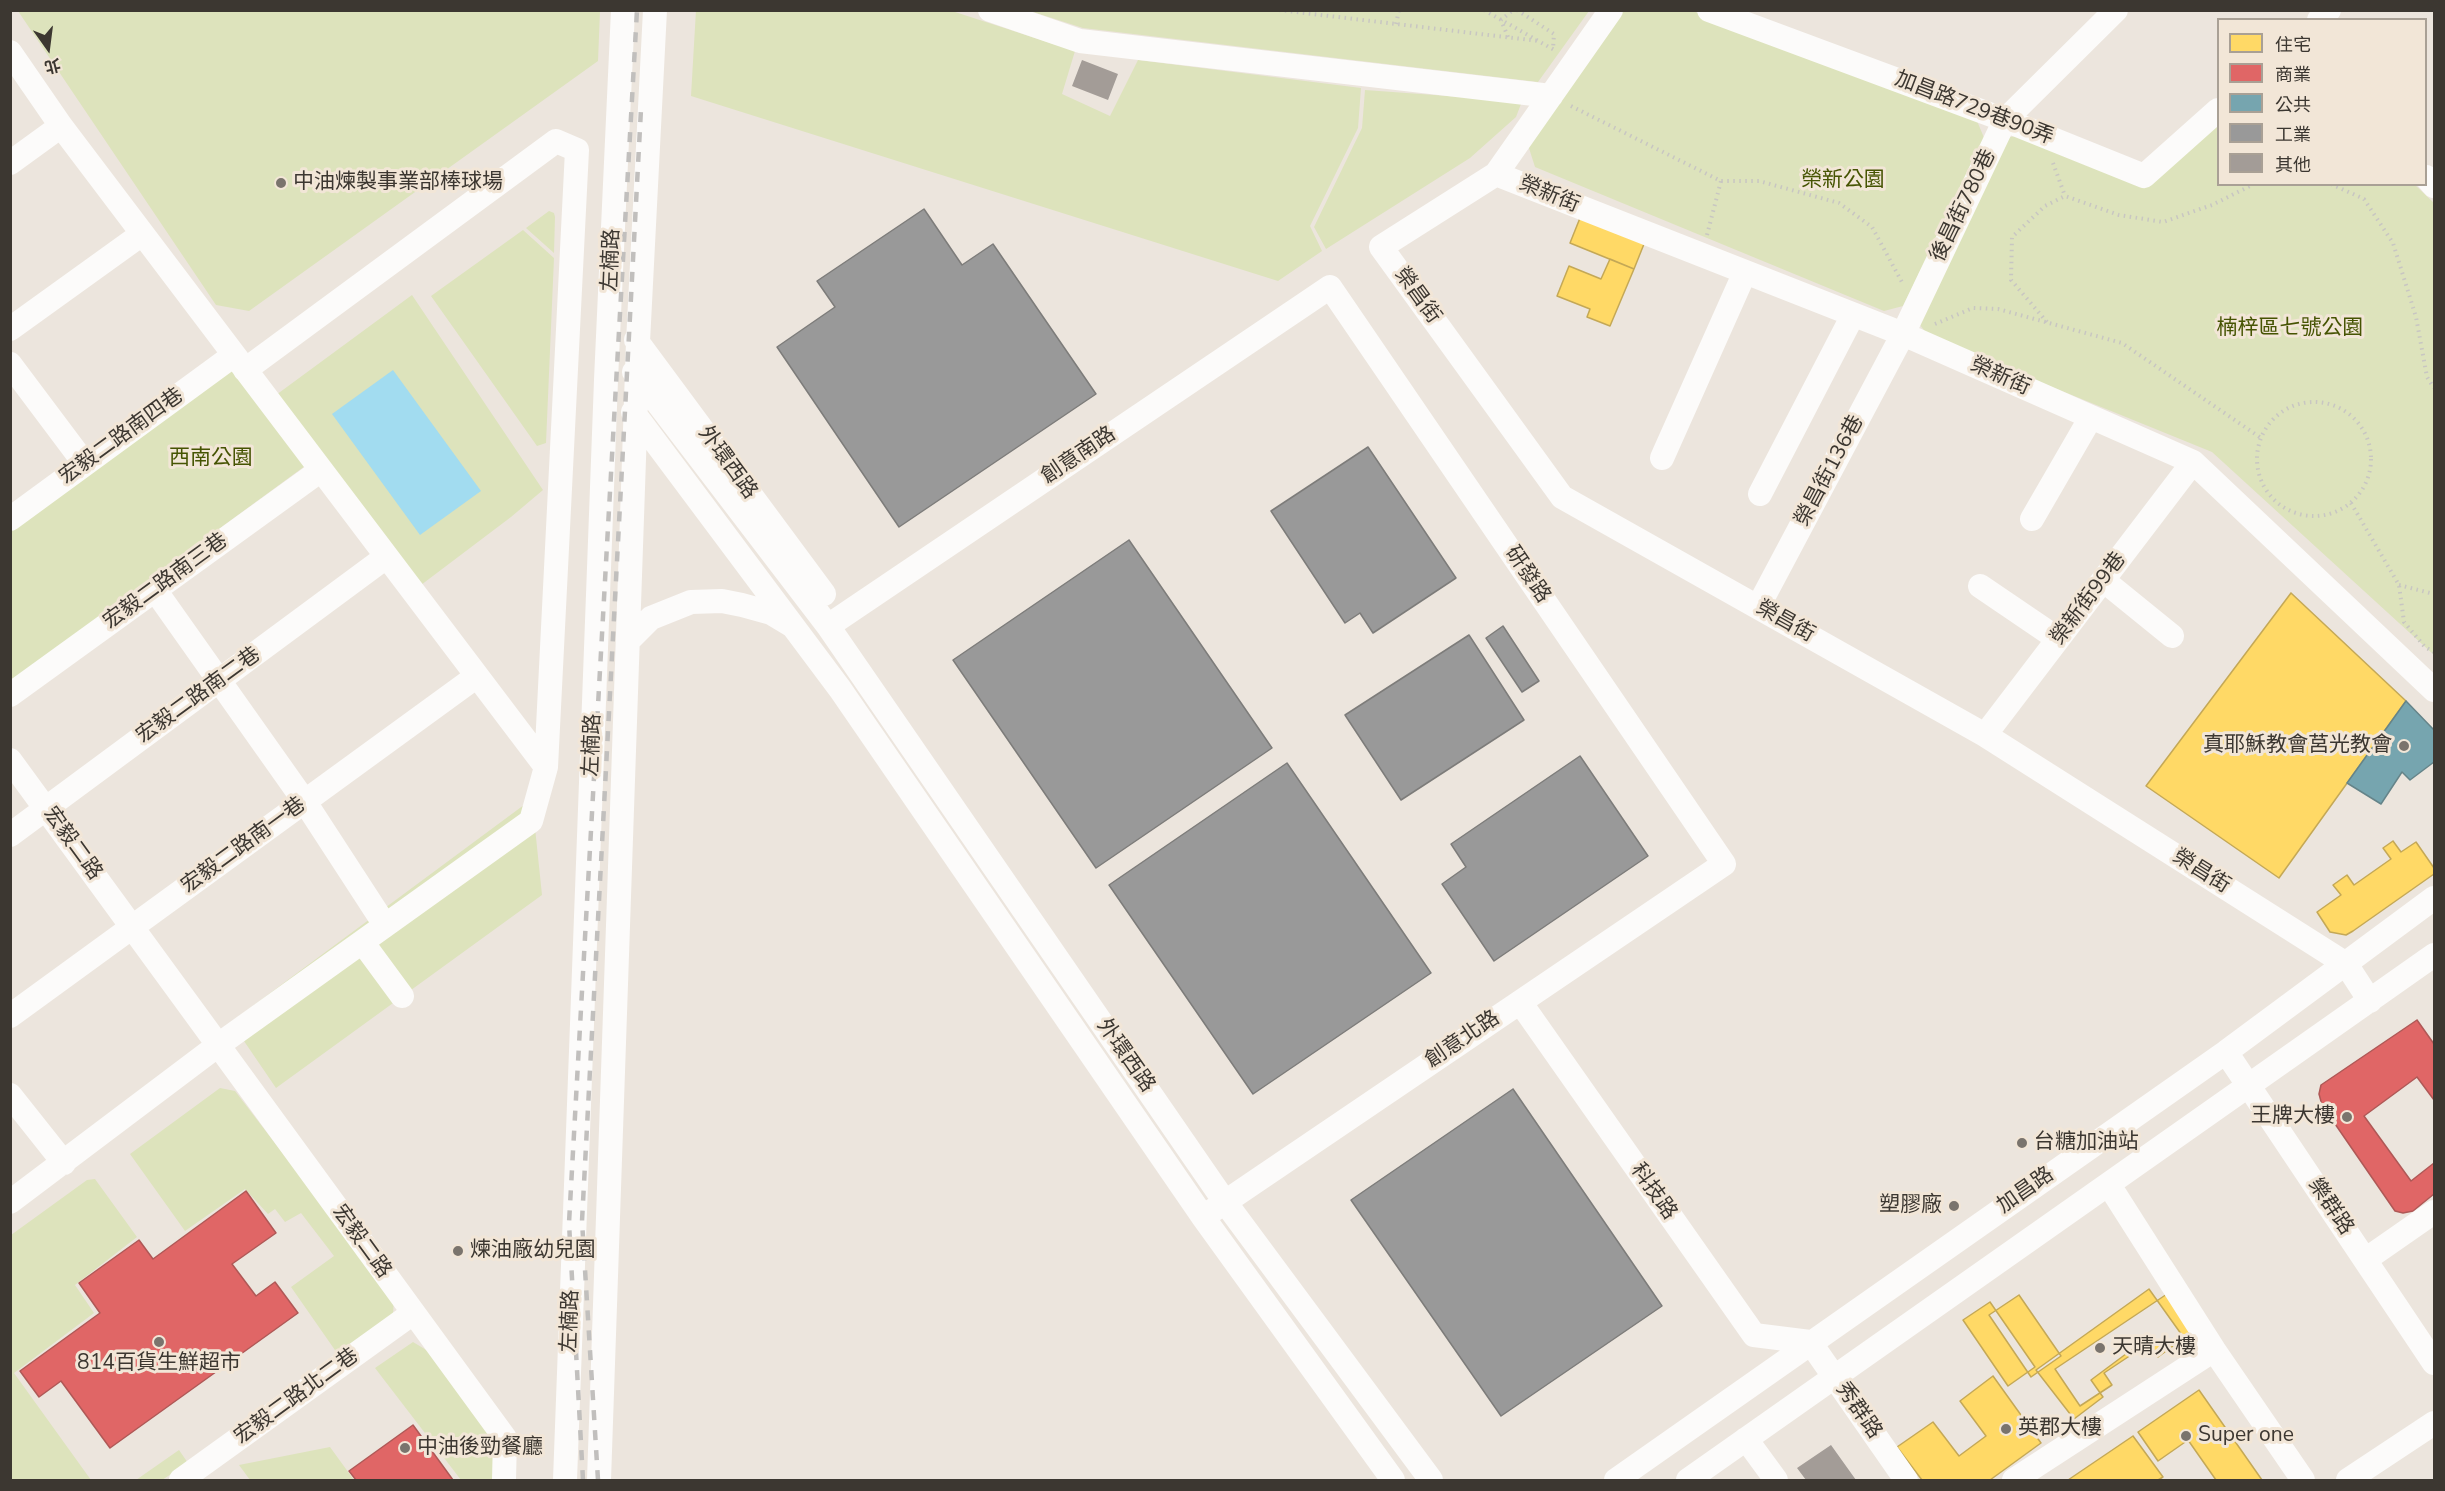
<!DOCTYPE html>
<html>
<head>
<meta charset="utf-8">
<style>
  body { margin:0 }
  #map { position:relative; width:2445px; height:1491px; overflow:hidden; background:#ece5dd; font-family:"Nunito Sans","Noto Sans TC",sans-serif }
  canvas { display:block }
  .frame { position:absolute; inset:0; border:12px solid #3c3731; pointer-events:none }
  .legend { position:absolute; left:2217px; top:18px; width:210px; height:168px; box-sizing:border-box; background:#f2e6d7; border:2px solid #a9a095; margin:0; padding:8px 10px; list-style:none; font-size:18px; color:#3c3731 }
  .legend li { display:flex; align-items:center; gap:12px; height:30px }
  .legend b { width:30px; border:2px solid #a9a095 }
  .north { position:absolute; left:18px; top:18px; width:60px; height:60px; -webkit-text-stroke:4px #f2e6d7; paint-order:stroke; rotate:166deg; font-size:16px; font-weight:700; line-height:24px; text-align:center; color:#3c3731 }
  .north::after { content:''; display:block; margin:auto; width:21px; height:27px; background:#3c3731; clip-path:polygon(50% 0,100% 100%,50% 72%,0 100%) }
</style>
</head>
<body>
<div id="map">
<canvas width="2445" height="1491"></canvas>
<div class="frame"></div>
<ul class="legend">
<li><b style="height:16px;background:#ffd966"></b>住宅</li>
<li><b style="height:16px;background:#e06666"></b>商業</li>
<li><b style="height:16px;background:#76a5af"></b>公共</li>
<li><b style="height:16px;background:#999"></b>工業</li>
<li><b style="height:16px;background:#a39c97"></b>其他</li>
</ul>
<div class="north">北</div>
</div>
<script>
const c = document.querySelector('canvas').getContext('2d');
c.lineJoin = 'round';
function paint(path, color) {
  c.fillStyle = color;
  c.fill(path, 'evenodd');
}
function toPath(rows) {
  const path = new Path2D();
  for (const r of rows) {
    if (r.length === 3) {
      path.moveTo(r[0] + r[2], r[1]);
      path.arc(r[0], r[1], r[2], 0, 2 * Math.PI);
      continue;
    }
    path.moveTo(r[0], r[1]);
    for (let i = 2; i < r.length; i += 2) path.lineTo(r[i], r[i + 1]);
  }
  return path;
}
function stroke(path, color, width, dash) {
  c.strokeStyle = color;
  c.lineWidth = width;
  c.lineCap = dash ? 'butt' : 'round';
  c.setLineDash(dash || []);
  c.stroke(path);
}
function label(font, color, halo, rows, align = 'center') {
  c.font = font + ' "Nunito Sans","Noto Sans TC",sans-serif';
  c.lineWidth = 6;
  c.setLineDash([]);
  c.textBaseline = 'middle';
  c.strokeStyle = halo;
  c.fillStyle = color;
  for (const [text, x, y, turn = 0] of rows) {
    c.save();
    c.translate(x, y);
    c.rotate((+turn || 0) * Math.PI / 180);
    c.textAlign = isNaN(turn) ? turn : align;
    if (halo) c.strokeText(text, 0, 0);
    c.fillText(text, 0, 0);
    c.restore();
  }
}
const green = toPath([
  [696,10,952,11,1075,51,1062,94,1110,116,1138,60,1361,88,1358,128,1310,226,1322,251,1278,281,691,96],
  [1621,10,1693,11,1977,121,1985,140,1903,306,1884,311,1535,167,1528,145],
  [18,11,600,10,600,11,598,61,249,311,216,305],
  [1030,11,1589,11,1538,82,1083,28],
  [1365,90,1517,101,1521,104,1516,117,1470,158,1326,249,1314,227,1362,128],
  [2218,124,2218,184,2415,185,2434,203,2434,655,2212,452,1929,337,1917,321,2003,138,2023,135,2147,186],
  [549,211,554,213,555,217,554,253,526,228],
  [523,230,554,258,546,443,537,446,431,296],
  [412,295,543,490,511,517,421,585,276,395],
  [232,367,305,466,11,681,10,529],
  [532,799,542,895,276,1088,231,1022],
  [220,1088,235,1091,394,1298,393,1314,337,1353,291,1287,334,1256,301,1213,285,1222,275,1209,268,1214,245,1189,185,1231,130,1154],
  [95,1179,137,1237,75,1285,94,1313,14,1373,91,1480,11,1480,11,1235,87,1180],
  [413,1342,428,1351,494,1441,493,1480,461,1480,375,1368],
  [330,1447,354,1480,250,1480,239,1465],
  [179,1450,188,1463,162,1480,136,1480]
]);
const water = toPath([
  [393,370,481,491,420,535,332,414]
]);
const homes = toPath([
  [1586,203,1650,229,1634,269,1570,243,1586,203],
  [1610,259,1634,269,1610,326,1587,317,1590,309,1557,296,1569,266,1601,279,1610,259],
  [2291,593,2406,701,2279,878,2146,786,2291,593],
  [2393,841,2401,852,2416,842,2434,868,2434,874,2353,931,2346,935,2330,932,2317,912,2341,895,2333,885,2347,875,2354,885,2391,859,2383,848,2393,841],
  [2149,1289,2184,1338,2158,1357,2146,1339,2091,1380,2103,1397,2074,1419,2036,1370,2149,1289],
  [2167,1294,2192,1331,2163,1351,2155,1339,2104,1373,2112,1385,2080,1406,2055,1369,2167,1294],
  [2019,1295,2061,1356,2031,1377,1989,1315,2019,1295],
  [1990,1302,2035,1367,2008,1386,1963,1320,1990,1302],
  [1993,1376,2041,1443,1990,1480,1922,1480,1897,1447,1933,1422,1959,1456,1986,1436,1960,1401,1993,1376],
  [2199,1390,2262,1480,2216,1480,2188,1440,2158,1461,2138,1432,2199,1390],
  [2133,1436,2163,1477,2158,1480,2068,1480,2133,1436]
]);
const shops = toPath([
  [2417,1020,2434,1044,2434,1100,2417,1077,2364,1116,2411,1181,2434,1163,2434,1194,2413,1211,2403,1213,2395,1211,2322,1105,2319,1094,2321,1085,2417,1020],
  [246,1191,276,1233,232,1264,256,1296,275,1282,298,1313,110,1448,61,1381,39,1397,20,1371,100,1313,79,1283,139,1240,153,1259,246,1191],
  [413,1425,453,1480,356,1480,349,1471,413,1425]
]);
const public = toPath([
  [2406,701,2434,730,2434,762,2410,780,2402,772,2381,804,2347,783,2406,701]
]);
const industry = toPath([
  [924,209,962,265,993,244,1096,394,899,527,777,347,835,307,817,281,924,209],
  [1368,447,1456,578,1373,633,1360,613,1345,623,1271,511,1368,447],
  [1129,540,1272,748,1096,868,953,660,1129,540],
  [1503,626,1539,681,1522,692,1486,638,1503,626],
  [1469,635,1524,720,1401,800,1345,715,1469,635],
  [1580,756,1648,856,1494,961,1442,884,1466,867,1451,844,1580,756],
  [1287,763,1431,973,1253,1094,1109,885,1287,763],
  [1513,1089,1662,1306,1501,1416,1351,1200,1513,1089]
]);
const building = toPath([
  [1082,60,1118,74,1108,100,1072,86],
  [1831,1445,1856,1480,1806,1480,1797,1468]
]);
const path = toPath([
  [1279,10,1539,41],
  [1484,10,1556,51],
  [1517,10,1554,34,1553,49],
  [1396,24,1399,10],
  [1508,37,1501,20,1513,10],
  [1571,106,1721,181,1759,181,1839,203,1872,227,1903,284],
  [2053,163,2065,196],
  [2331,184,2364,199,2393,243,2416,317,2427,377,2434,388],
  [1707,235,1721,181],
  [2047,322,2011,280,2012,237,2045,206,2065,196,2119,215,2163,222,2212,205,2254,184],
  [1935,324,1973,308,1998,309,2122,343,2261,438],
  [2314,459,57],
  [2351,503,2399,585,2404,622,2425,647,2434,652],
  [2399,585,2434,594]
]);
const minor = toPath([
  [990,10,1080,41,1551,96],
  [1611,10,1496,174,1381,247,1562,497,1985,735,2346,964,2370,1001],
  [1709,10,2005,120,2144,176,2218,110],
  [2319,20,2329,10],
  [10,52,61,126,546,767],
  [10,163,61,126],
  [1496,174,1903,334,2193,462,2434,690],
  [2426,177,2434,186],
  [10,329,142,234],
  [636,340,824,594],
  [10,364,85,464],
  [634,372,828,626,1225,1202,1431,1480],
  [633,412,840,689,1203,1217,1393,1480],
  [1662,458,1745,272],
  [1760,494,1853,315],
  [10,519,234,355],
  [2032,519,2091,417],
  [2103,580,2172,636],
  [1980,586,2058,639],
  [155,590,305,802,385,925],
  [1758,607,1903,334,2005,120,2116,10],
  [828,626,1330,287,1724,864,1203,1217],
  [628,641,651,618,691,602,722,601,742,605,771,613,791,625],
  [10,695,321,470],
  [1985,735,2193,462],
  [10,760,505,1438,504,1480],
  [10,835,386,557],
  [363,943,402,996],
  [1520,1002,1754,1335,1810,1342],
  [10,1016,477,676],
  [2226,1052,2434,1363],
  [10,1095,64,1163],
  [2109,1185,2214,1350,2303,1480],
  [10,1202,217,1046,531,821,546,767,577,150,556,141,245,370],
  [2365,1260,2434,1212],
  [1810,1342,1906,1480],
  [1746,1439,1776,1480],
  [181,1480,413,1313],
  [565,1480,606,380,623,10],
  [599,1480,638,342,655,10],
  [1616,1480,2226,1052,2434,898],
  [1688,1480,2434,955],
  [2014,1480,2214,1350],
  [2348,1480,2434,1423]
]);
const rail = toPath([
  [583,1480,569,1223,637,10],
  [598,1480,582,1221,641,109]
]);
const markers = [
  [281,183,6,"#7a746d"],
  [2404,746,6,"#7a746d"],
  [2347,1117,6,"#7a746d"],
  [2022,1143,6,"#7a746d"],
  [1954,1206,6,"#7a746d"],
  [458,1251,6,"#7a746d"],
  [159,1342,6,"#7a746d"],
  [2100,1348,6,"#7a746d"],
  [2006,1429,6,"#7a746d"],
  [2186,1436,6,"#7a746d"],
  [405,1448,6,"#7a746d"]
];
const streetNames = [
  ["加昌路729巷90弄",1974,109,21],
  ["榮新街",1549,195,22],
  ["後昌街780巷",1964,206,-64],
  ["左楠路",612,260,-88],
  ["榮昌街",1417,296,54],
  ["榮新街",2000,377,24],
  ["宏毅二路南四巷",122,437,-36],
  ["創意南路",1079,456,-34],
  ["外環西路",727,463,54],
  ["榮昌街136巷",1830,471,-62],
  ["研發路",1527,575,56],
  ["宏毅二路南三巷",166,582,-36],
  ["榮新街99巷",2089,599,-53],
  ["榮昌街",1785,622,29],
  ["宏毅二路南二巷",199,696,-36],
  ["左楠路",593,745,-88],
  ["宏毅二路",72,844,54],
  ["宏毅二路南一巷",244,846,-36],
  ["榮昌街",2201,872,32],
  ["創意北路",1463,1040,-34],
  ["外環西路",1125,1056,55],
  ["加昌路",2026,1191,-35],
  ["科技路",1653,1192,55],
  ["樂群路",2330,1207,56],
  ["宏毅二路",361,1242,54],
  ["左楠路",571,1321,-88],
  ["宏毅二路北二巷",297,1397,-36],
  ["秀群路",1858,1411,55]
];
const parkNames = [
  ["榮新公園",1843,181],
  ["楠梓區七號公園",2290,329],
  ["西南公園",211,459]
];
const poiNames = [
  ["中油煉製事業部棒球場",293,183],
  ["真耶穌教會莒光教會",2392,746,"right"],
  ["王牌大樓",2335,1117,"right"],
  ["台糖加油站",2034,1143],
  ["塑膠廠",1942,1206,"right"],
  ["煉油廠幼兒園",470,1251],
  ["天晴大樓",2112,1348],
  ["814百貨生鮮超市",159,1364,"center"],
  ["英郡大樓",2018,1429],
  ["Super one",2198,1436],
  ["中油後勁餐廳",417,1448]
];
paint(green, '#dde3bc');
paint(water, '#a2dcf0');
paint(homes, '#ffd966');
stroke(homes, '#c4a856', 1.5);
paint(shops, '#e06666');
stroke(shops, '#af5856', 1.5);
paint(public, '#76a5af');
stroke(public, '#658489', 1.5);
paint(industry, '#999');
stroke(industry, '#7d7c7a', 1.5);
paint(building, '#a39c97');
stroke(path, '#c8c6c2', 4, [1.5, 4.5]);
stroke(minor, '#fcfbfa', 24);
stroke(rail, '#c1bfbd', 4.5, [10, 10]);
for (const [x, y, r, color] of markers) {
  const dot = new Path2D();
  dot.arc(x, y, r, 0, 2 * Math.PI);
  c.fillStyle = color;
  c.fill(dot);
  stroke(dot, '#f2e6d7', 2);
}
label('21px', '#3c3731', '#f2e6d7', streetNames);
label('21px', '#465403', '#f2e6d7', parkNames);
label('21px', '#3c3731', '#f2e6d7', poiNames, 'left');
</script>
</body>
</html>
